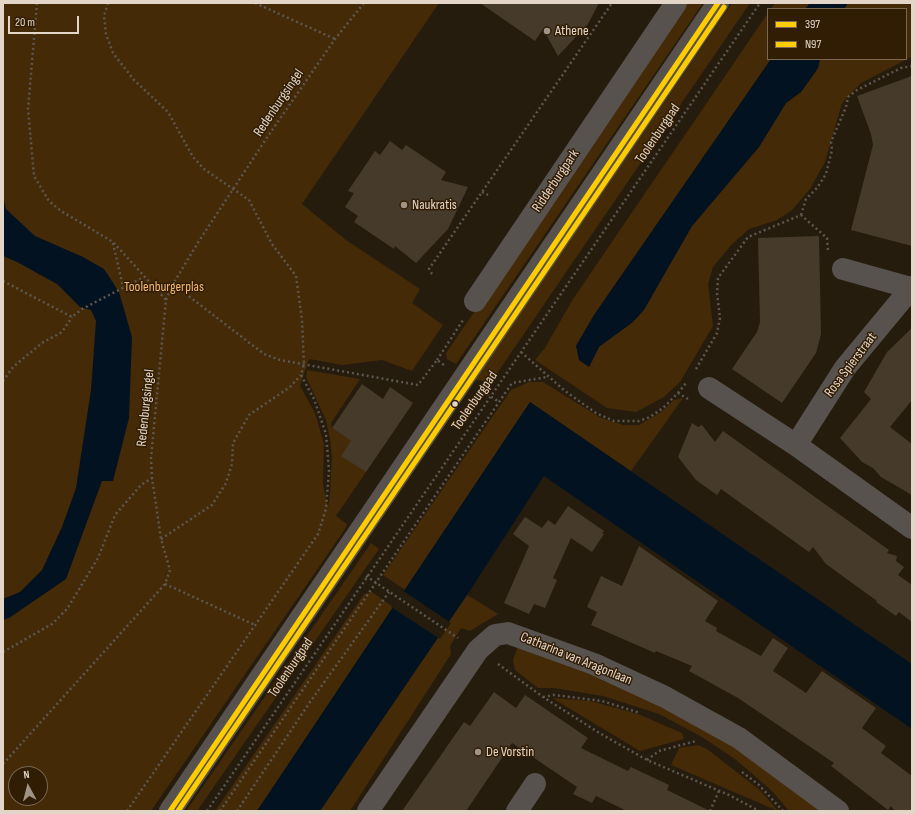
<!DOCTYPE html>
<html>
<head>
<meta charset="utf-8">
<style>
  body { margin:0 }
  #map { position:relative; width:915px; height:814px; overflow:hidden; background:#261c0e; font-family:"Sofia Sans Condensed",sans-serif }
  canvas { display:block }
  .frame { position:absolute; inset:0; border:4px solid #e3d5c7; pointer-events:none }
  .legend { position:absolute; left:767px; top:8px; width:140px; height:52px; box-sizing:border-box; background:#311d04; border:1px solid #786752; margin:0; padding:5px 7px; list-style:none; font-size:12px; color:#e3d5c7 }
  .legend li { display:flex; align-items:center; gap:8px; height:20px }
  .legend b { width:20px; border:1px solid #786752 }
  .north { position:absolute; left:8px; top:766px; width:40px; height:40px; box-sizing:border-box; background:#311d04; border:1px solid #786752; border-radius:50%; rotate:353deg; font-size:11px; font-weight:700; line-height:16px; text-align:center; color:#e3d5c7 }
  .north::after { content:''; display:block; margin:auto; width:14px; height:18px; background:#a19486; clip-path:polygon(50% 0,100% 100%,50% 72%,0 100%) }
  .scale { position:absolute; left:8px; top:16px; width:71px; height:18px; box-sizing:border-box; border:2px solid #e3d5c7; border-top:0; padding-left:5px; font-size:12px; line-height:14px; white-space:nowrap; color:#e3d5c7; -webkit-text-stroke:3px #311d04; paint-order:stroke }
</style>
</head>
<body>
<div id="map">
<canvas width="915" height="814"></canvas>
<div class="frame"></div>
<ul class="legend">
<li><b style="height:5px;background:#fc0"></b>397</li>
<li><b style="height:5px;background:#fc0"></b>N97</li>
</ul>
<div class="north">N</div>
<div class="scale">20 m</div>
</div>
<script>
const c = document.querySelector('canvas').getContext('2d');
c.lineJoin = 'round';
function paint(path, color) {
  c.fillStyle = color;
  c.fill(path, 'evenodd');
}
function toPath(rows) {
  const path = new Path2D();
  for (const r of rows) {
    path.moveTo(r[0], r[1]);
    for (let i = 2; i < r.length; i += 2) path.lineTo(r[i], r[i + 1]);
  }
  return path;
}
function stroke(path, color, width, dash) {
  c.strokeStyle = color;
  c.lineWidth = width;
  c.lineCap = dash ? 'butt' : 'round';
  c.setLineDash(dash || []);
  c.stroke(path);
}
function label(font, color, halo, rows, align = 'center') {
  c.font = font + ' "Sofia Sans Condensed",sans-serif';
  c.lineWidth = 3;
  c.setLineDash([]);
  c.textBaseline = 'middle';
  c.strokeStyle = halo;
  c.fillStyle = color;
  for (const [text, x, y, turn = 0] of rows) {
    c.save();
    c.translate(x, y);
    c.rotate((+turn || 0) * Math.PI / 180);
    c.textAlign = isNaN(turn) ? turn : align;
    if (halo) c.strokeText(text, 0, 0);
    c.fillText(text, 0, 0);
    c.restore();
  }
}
const green = toPath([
  [3,3,439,3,302,204,346,240,420,289,412,303,443,325,412,371,382,360,342,365,309,359,300,386,315,413,324,444,323,484,328,507,330,494,332,456,330,439,326,420,306,377,307,370,360,379,331,423,332,428,351,441,366,472,336,516,347,524,345,529,151,811,3,811],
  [16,774,40,774,40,798,16,798],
  [685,3,703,3,456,364,447,359,446,353],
  [732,3,750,3,491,382,475,380],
  [775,3,810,3,805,9,771,9],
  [848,3,912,3,911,57,861,83,842,103,825,162,810,189,792,210,777,220,749,229,732,244,713,267,708,284,713,326,680,382,664,397,636,412,607,408,535,360,545,348,573,299,768,13,768,59,771,59,594,315,576,346,589,367,599,347,661,278,692,226,759,147,786,103,801,92,818,68,820,59,906,59,906,9,844,9],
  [529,382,543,382,601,418,623,425,639,425,661,412,674,400,683,398,631,471,530,402,405,590,383,575,511,390],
  [371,543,379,549,197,811,186,811],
  [372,592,393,607,257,811,215,811,364,594],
  [467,595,498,614,470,631,461,628,450,646,451,654,350,811,320,811],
  [518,646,632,688,732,745,824,811,789,811,773,792,735,759,702,737,659,714,603,696,554,688,538,688,515,670,513,660],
  [552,698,590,701,638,714,682,733,684,739,640,751],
  [698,745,707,749,761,791,778,811,671,765,679,748]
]);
const water = toPath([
  [810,3,848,3,844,9,805,9],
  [771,59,820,59,818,68,801,92,786,103,759,147,692,226,644,310,633,322,599,347,589,367,579,360,576,346,594,315],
  [3,196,6,209,35,236,83,257,104,269,119,292,132,337,129,418,113,481,102,481,66,579,9,618,3,620,3,599,20,592,42,570,62,527,76,488,91,390,96,321,91,310,80,307,57,284,17,262,3,256],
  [530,402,912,664,912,729,544,476,467,595,320,811,257,811]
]);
const pier = toPath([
  [402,590,451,623,440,639,391,607]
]);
const building = toPath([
  [480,3,599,3,588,24,558,56,543,29,535,41],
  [912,76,912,246,851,230,873,145,871,134,857,96],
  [390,141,402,150,406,145,446,172,441,180,468,187,448,229,416,263,395,246,394,249,354,222,358,216,345,207,354,193,348,191,375,151,380,155],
  [819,236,821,334,816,353,782,403,732,369,757,332,760,322,758,238],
  [912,328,912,400,890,427,912,444,912,495,881,477,873,468,862,462,840,438,871,399,864,392,887,352],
  [362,384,383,399,390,387,413,403,366,472,341,456,351,441,332,428],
  [692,423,698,427,702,425,715,442,723,431,889,550,887,553,897,556,896,561,904,567,898,575,912,585,912,622,899,612,896,616,876,602,877,601,826,564,813,547,809,552,721,489,717,495,696,480,678,457],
  [568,506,604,531,602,533,604,534,592,552,571,538,553,578,557,580,545,608,534,604,529,614,504,603,529,546,513,534,525,517,542,528,548,520,555,525],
  [639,546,718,601,705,621,717,628,716,631,761,656,773,638,788,648,773,671,806,693,822,671,876,708,862,728,886,746,881,753,912,776,912,811,895,811,891,806,888,810,831,766,834,763,738,698,689,671,692,666,656,651,655,653,591,625,597,612,587,607,601,576,622,586],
  [494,692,516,708,525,695,588,738,581,748,628,771,631,767,669,785,667,790,710,811,627,811,596,796,592,803,573,794,577,787,512,743,466,811,402,811,464,722,470,726]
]);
const path = toPath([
  [37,3,28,109,34,176,49,201,61,211,113,242,166,300],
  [108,3,104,16,106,34,113,53,134,80,168,112,193,157,204,169,249,200,272,244,296,276,302,320,304,364,301,375,314,399,326,434,329,470,326,509,318,534,127,811],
  [255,3,335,39],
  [482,192,488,195],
  [801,215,806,199,817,188,826,174,832,150,831,142,846,107,848,97,857,90,901,68,912,66],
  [113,243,123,287],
  [432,274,429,269,612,3],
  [3,281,72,317,82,309,144,277],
  [173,284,264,354,280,360,418,385,437,360,444,365],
  [521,352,565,391,596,413,614,421,639,421,650,417,663,408,678,393,688,399],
  [437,360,463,320],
  [696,369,717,333,720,318,717,293,718,278,748,237,801,215,827,238,828,250],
  [3,381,13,367,42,343,62,332,72,317],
  [483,391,499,402],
  [678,393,686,383],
  [161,539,212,505,226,483,232,464,233,443,249,415,290,387,301,375],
  [366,576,458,638],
  [165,584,255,625],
  [3,652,52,624,67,609,98,558,115,515,141,485,152,478],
  [498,664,543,697,601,734,647,760,729,795,759,811],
  [543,697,554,695,602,701,640,713],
  [647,760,659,751,696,741],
  [3,764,165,584,170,570,161,539,152,478,151,458,166,300,173,284,199,241,266,139,335,39,364,3],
  [742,772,759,785,783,811],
  [207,811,760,3],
  [220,811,512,383,547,377],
  [237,811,310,702,389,592],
  [710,811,719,791]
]);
const minor = toPath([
  [843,269,911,288],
  [475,301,676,3],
  [709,388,796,445,912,528],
  [796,445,845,368,912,287],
  [170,811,718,3],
  [368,811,478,650,495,635,508,633,594,664,665,697,739,738,838,811],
  [517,811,535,784]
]);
const bus1 = toPath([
  [170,811,718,3]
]);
const bus2 = toPath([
  [178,811,724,7]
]);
const markers = [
  [547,31,4,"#a19486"],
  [404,205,4,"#a19486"],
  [455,404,3.5,"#e3d5c7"],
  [478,752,4,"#a19486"]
];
const poiNames = [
  ["Athene",555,31],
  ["Naukratis",412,205],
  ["De Vorstin",486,752]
];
const streetNames = [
  ["Redenburgsingel",279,103,-56],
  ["Toolenburgpad",658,134,-56],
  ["Ridderburgpark",556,181,-56],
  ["Rosa Spierstraat",851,365,-53],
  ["Toolenburgpad",475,401,-55],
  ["Redenburgsingel",146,408,-84],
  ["Catharina van Aragonlaan",576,659,22],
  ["Toolenburgpad",291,668,-56]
];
const parkNames = [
  ["Toolenburgerplas",164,287]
];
paint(green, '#442a06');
paint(water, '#031220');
paint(pier, '#261c0e');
paint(building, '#463a2a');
stroke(path, '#5c5750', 2.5, [2, 3]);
stroke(minor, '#57524d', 22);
stroke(bus1, '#fc0', 5);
stroke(bus2, '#fc0', 5);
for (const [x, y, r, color] of markers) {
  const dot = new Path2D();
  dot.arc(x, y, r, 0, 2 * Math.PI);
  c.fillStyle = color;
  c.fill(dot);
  stroke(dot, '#311d04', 1.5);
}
label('14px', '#e3d5c7', '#311d04', poiNames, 'left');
label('14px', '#e3d5c7', '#311d04', streetNames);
label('14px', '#f6b976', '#311d04', parkNames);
</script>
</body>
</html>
